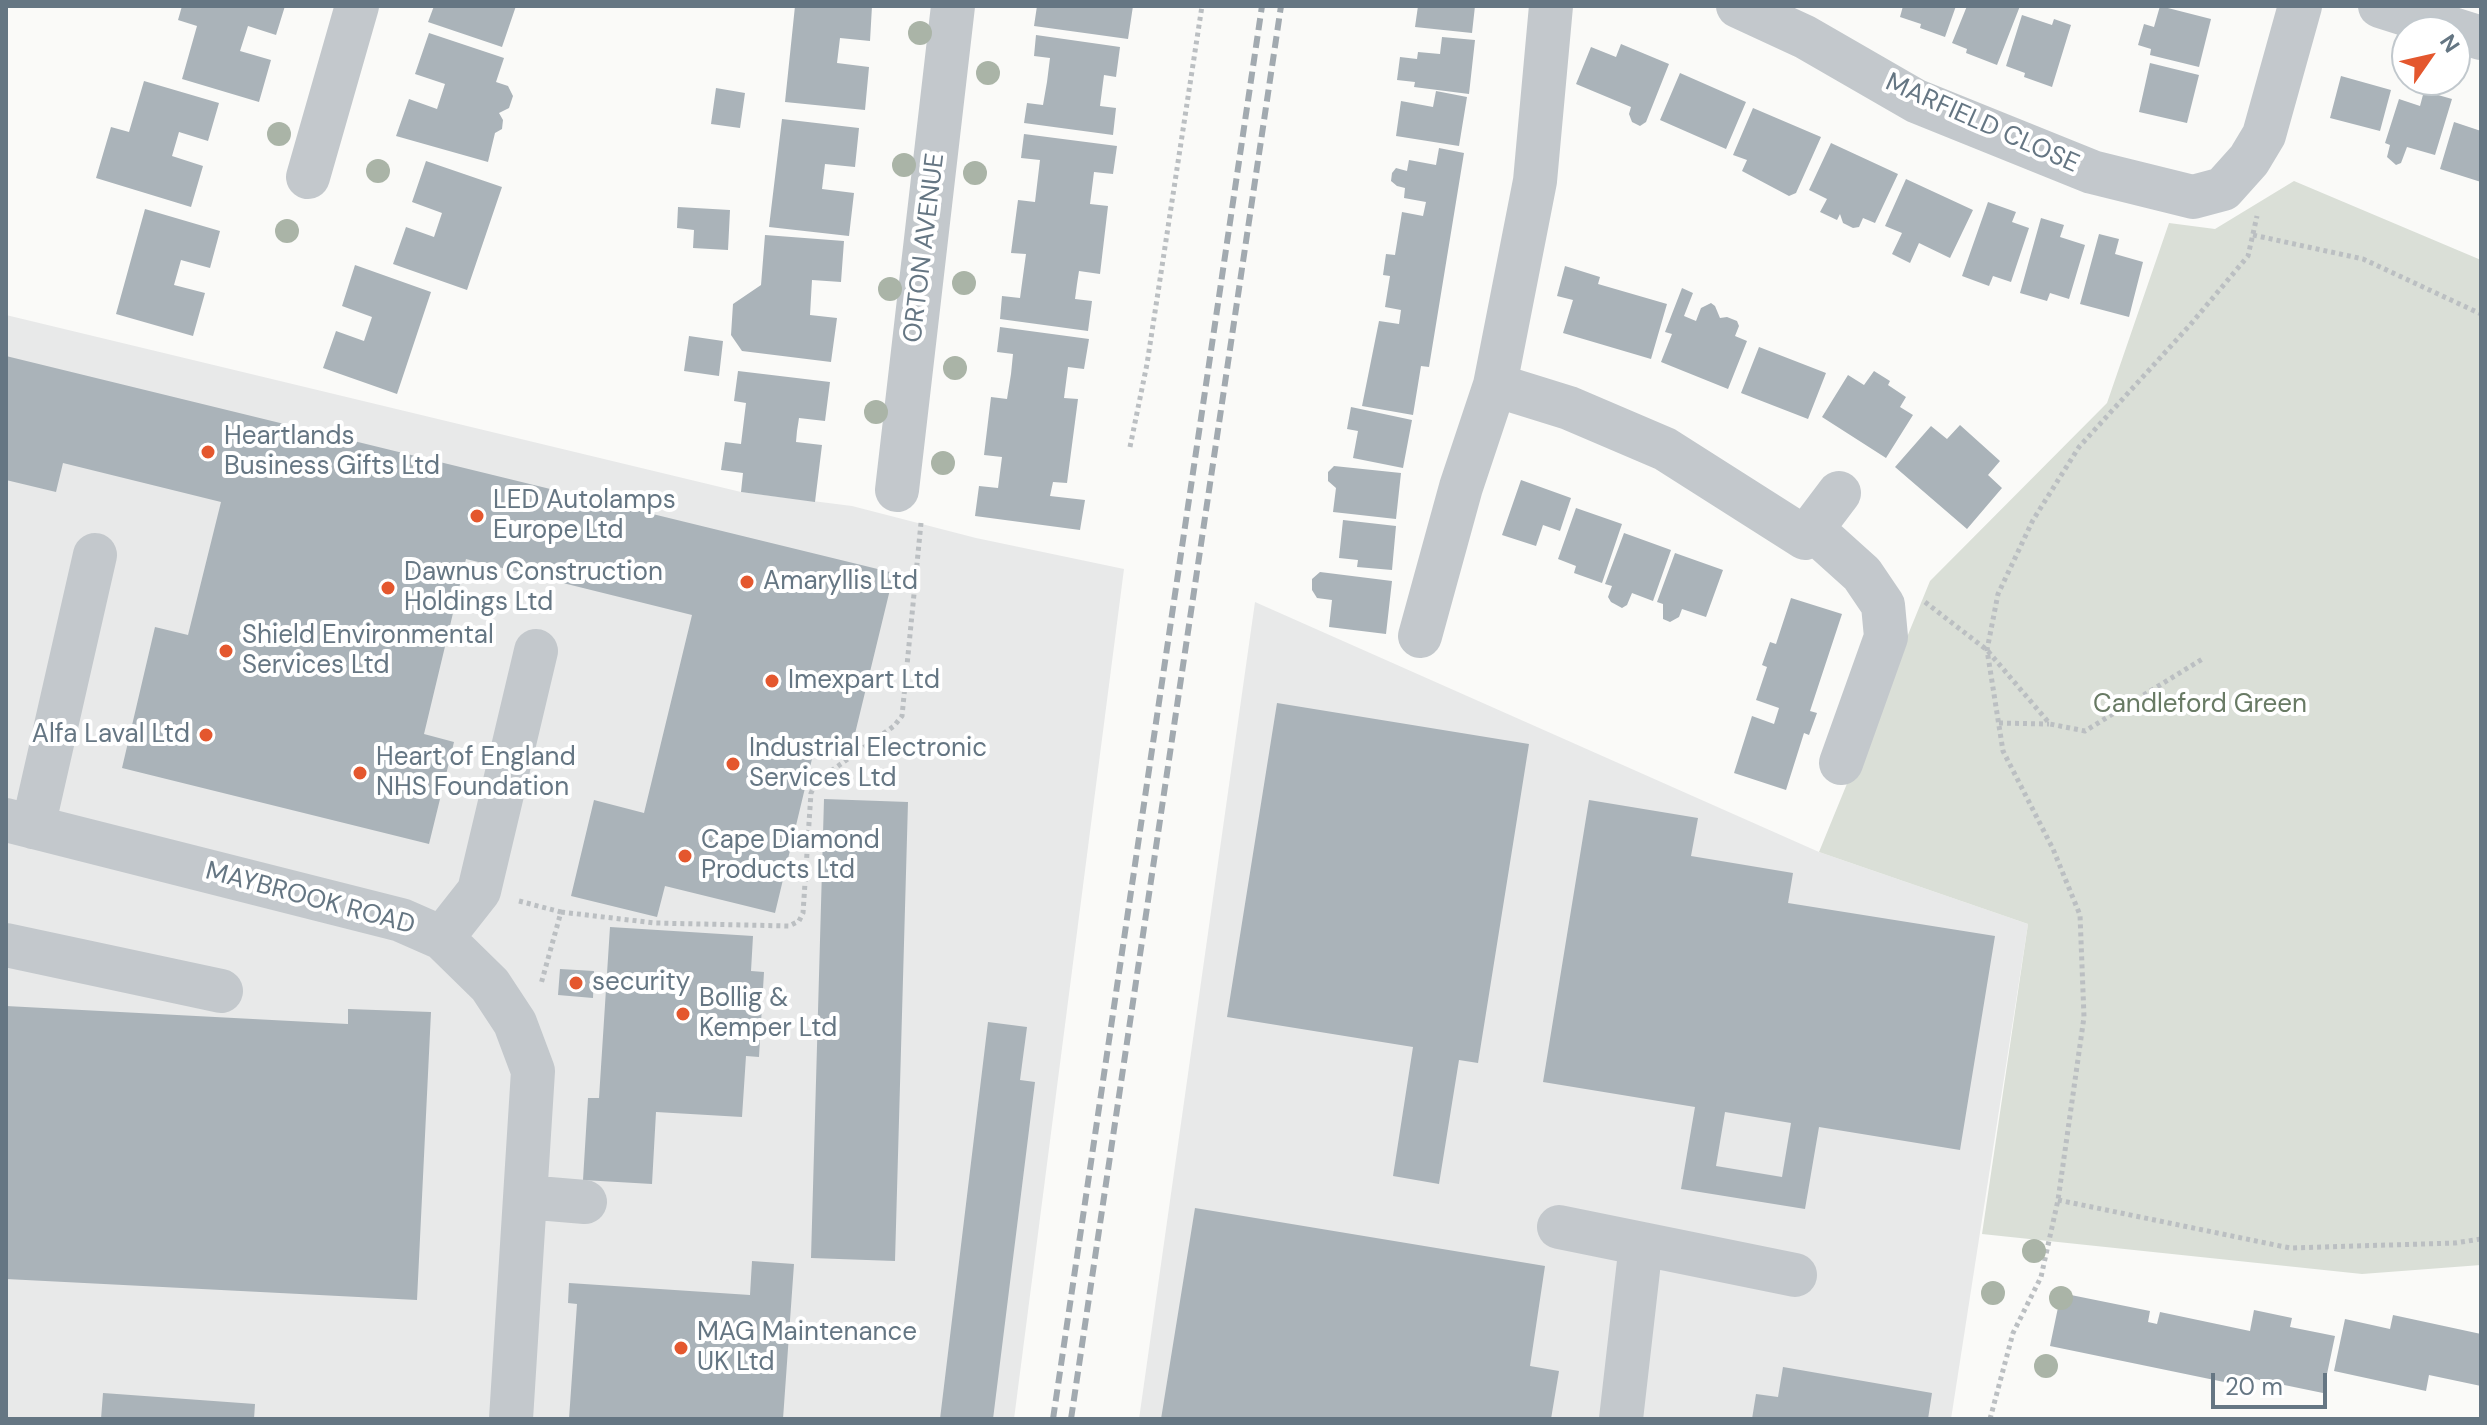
<!DOCTYPE html>
<html>
<head>
<meta charset="utf-8">
<style>
  body { margin:0 }
  #map { position:relative; width:2487px; height:1425px; overflow:hidden; background:#fafaf8; font-family:"DM Sans",sans-serif }
  canvas { display:block }
  .frame { position:absolute; inset:0; border:8px solid #657683; pointer-events:none }
  .north { position:absolute; left:2391px; top:16px; width:80px; height:80px; box-sizing:border-box; background:#fff; border:2px solid #c1c8cd; border-radius:50%; rotate:56deg; font-size:22px; font-weight:700; line-height:32px; text-align:center; color:#657683 }
  .north::after { content:''; display:block; margin:auto; width:28px; height:36px; background:#e4572e; clip-path:polygon(50% 0,100% 100%,50% 72%,0 100%) }
  .scale { position:absolute; left:2211px; top:1373px; width:116px; height:36px; box-sizing:border-box; border:4px solid #657683; border-top:0; padding-left:10px; font-size:24px; line-height:28px; white-space:nowrap; color:#657683; -webkit-text-stroke:6px #fff; paint-order:stroke }
</style>
</head>
<body>
<div id="map">
<canvas width="2487" height="1425"></canvas>
<div class="frame"></div>
<div class="north">N</div>
<div class="scale">20 m</div>
</div>
<script>
const c = document.querySelector('canvas').getContext('2d');
c.lineJoin = 'round';
function paint(path, color) {
  c.fillStyle = color;
  c.fill(path, 'evenodd');
}
function toPath(rows) {
  const path = new Path2D();
  for (const r of rows) {
    path.moveTo(r[0], r[1]);
    for (let i = 2; i < r.length; i += 2) path.lineTo(r[i], r[i + 1]);
  }
  return path;
}
function stroke(path, color, width, dash) {
  c.strokeStyle = color;
  c.lineWidth = width;
  c.lineCap = dash ? 'butt' : 'round';
  c.setLineDash(dash || []);
  c.stroke(path);
}
function label(font, color, halo, rows, align = 'center') {
  c.font = font + ' "DM Sans",sans-serif';
  c.lineWidth = 8;
  c.setLineDash([]);
  c.textBaseline = 'middle';
  c.strokeStyle = halo;
  c.fillStyle = color;
  for (const [text, x, y, turn = 0] of rows) {
    c.save();
    c.translate(x, y);
    c.rotate((+turn || 0) * Math.PI / 180);
    c.textAlign = isNaN(turn) ? turn : align;
    if (halo) c.strokeText(text, 0, 0);
    c.fillText(text, 0, 0);
    c.restore();
  }
}
const built = toPath([
  [6,315,741,492,852,506,976,538,1124,569,1014,1419,6,1419],
  [1255,602,1819,852,2028,924,1951,1419,1139,1419]
]);
const green = toPath([
  [2294,181,2481,260,2481,1265,2362,1274,1982,1234,2028,924,1819,852,1930,581,2107,403,2169,223,2215,229]
]);
const building = toPath([
  [182,6,285,6,276,35,248,26,240,51,271,60,259,102,182,79,197,26,178,20],
  [434,6,516,6,502,47,428,22],
  [795,6,872,6,870,41,840,38,837,63,869,67,865,110,785,102],
  [1037,6,1133,6,1128,39,1034,26],
  [1418,6,1475,6,1472,33,1415,27],
  [1903,6,1956,6,1945,37,1920,28,1921,24,1900,17],
  [1967,6,2020,6,1997,65,1966,53,1967,49,1952,43],
  [2160,6,2211,19,2199,67,2150,55,2151,49,2138,45,2144,24,2154,27],
  [2022,15,2052,25,2054,19,2071,25,2052,87,2024,77,2025,73,2006,66],
  [429,33,504,58,496,82,508,86,513,96,509,108,499,113,503,120,502,129,495,133,488,162,396,136,409,99,437,109,445,84,415,74],
  [1036,35,1120,47,1116,77,1104,75,1100,106,1116,108,1113,135,1024,123,1027,103,1043,105,1047,82,1050,58,1034,56],
  [1442,37,1475,40,1469,94,1414,87,1415,82,1397,80,1400,57,1417,59,1418,52,1440,54],
  [1621,44,1669,64,1646,122,1640,126,1632,122,1629,114,1631,107,1576,84,1591,47,1616,57],
  [2150,63,2199,75,2187,123,2139,112],
  [1680,73,1746,102,1726,149,1660,120],
  [2341,76,2391,90,2380,131,2330,118],
  [144,81,219,103,208,141,179,132,172,156,203,166,191,207,96,178,111,127,129,132],
  [716,88,745,93,740,128,711,124],
  [1436,91,1467,97,1459,146,1396,136,1401,101,1433,107],
  [2424,91,2452,99,2435,155,2407,147,2401,163,2396,165,2387,157,2390,145,2385,143,2399,99,2420,106],
  [1753,108,1821,137,1796,193,1789,196,1742,171,1747,160,1733,155],
  [782,119,859,128,855,167,825,164,822,189,854,193,849,236,769,227],
  [2454,122,2481,131,2481,182,2440,169],
  [1024,134,1117,146,1113,174,1094,172,1090,204,1108,206,1100,274,1079,271,1077,284,1075,299,1092,301,1088,331,1000,319,1002,296,1020,298,1026,254,1011,253,1018,200,1035,202,1040,160,1021,158],
  [1831,143,1898,174,1875,223,1863,218,1859,227,1853,228,1843,223,1840,214,1837,220,1820,212,1827,199,1809,190],
  [1439,148,1464,153,1429,367,1421,366,1413,415,1362,406,1379,321,1399,324,1401,310,1385,307,1390,276,1383,275,1386,254,1395,255,1402,212,1423,216,1426,202,1404,198,1405,188,1397,186,1391,181,1392,173,1396,168,1407,171,1409,160,1436,165],
  [426,161,502,187,467,290,393,264,406,227,434,237,442,213,412,202],
  [1906,179,1973,210,1950,258,1919,243,1910,263,1892,254,1902,233,1885,226],
  [1988,202,2016,212,2012,222,2029,228,2011,282,1993,276,1989,286,1962,276],
  [678,207,730,210,728,250,693,248,694,230,677,228],
  [145,209,220,231,210,268,181,260,174,285,205,293,193,336,116,314],
  [2041,218,2064,225,2060,237,2085,245,2069,299,2050,293,2047,301,2020,293],
  [2099,234,2119,239,2115,254,2143,262,2129,317,2080,304],
  [765,235,844,241,841,282,812,280,810,315,837,318,831,362,742,351,731,335,733,304,761,285],
  [355,265,431,292,397,394,323,368,336,331,364,341,372,317,342,306],
  [1565,266,1600,277,1598,284,1667,304,1651,359,1563,333,1573,300,1557,296],
  [1682,288,1693,293,1684,316,1696,321,1701,308,1711,303,1715,306,1720,318,1727,317,1737,321,1739,326,1735,336,1747,341,1728,389,1661,362,1672,334,1665,332],
  [1000,327,1089,339,1084,369,1068,367,1064,398,1078,399,1067,483,1053,482,1050,496,1085,500,1080,530,975,516,979,486,998,488,1002,457,984,455,991,397,1007,399,1011,374,1013,354,997,352],
  [689,336,723,341,719,376,684,371],
  [1759,347,1826,373,1808,419,1741,393],
  [6,356,894,573,852,746,817,738,775,913,665,886,657,917,571,896,594,800,644,813,692,615,466,559,424,734,454,742,429,844,122,768,155,627,188,635,221,502,63,463,56,492,6,480],
  [738,371,830,382,825,421,799,418,797,431,796,442,822,445,815,502,741,492,743,473,721,470,725,442,741,444,746,403,734,401],
  [1874,371,1890,381,1888,385,1906,397,1900,407,1913,415,1886,458,1822,417,1848,375,1864,385],
  [1351,407,1412,420,1403,468,1353,458,1358,431,1347,429],
  [1960,425,2000,461,1988,475,2002,488,1967,529,1895,467,1931,426,1947,439],
  [1334,466,1401,473,1396,519,1333,512,1336,488,1328,481,1328,472],
  [1521,480,1571,498,1560,531,1543,525,1536,546,1502,535],
  [1576,508,1622,524,1602,583,1574,573,1576,566,1558,559],
  [1343,520,1396,526,1392,570,1357,567,1358,560,1339,558],
  [1624,533,1671,550,1653,601,1632,593,1627,605,1622,608,1611,602,1608,597,1612,586,1605,584],
  [1675,553,1723,570,1706,617,1682,609,1679,617,1670,622,1663,619,1663,604,1657,602],
  [1320,572,1392,581,1386,634,1329,627,1332,600,1317,598,1312,590,1312,579],
  [1791,598,1842,614,1810,711,1817,713,1809,735,1804,733,1786,790,1734,773,1752,716,1774,724,1779,708,1756,700,1767,667,1762,665,1770,642,1776,644],
  [1277,703,1529,744,1478,1063,1459,1060,1439,1184,1393,1176,1413,1047,1227,1017],
  [824,799,908,802,895,1261,811,1258],
  [1589,800,1698,818,1691,856,1793,873,1788,903,1995,936,1960,1150,1819,1127,1805,1209,1681,1189,1695,1107,1543,1082],
  [1725,1112,1791,1123,1782,1177,1716,1166],
  [610,927,753,936,751,971,764,972,759,1057,746,1056,742,1117,656,1112,652,1184,583,1180,588,1098,599,1098],
  [560,969,594,971,593,998,558,995],
  [6,1006,348,1024,348,1009,431,1012,417,1300,6,1279],
  [988,1022,1027,1027,1020,1080,1035,1082,993,1419,940,1419],
  [1195,1208,1545,1266,1530,1366,1559,1371,1551,1419,1161,1419],
  [752,1261,794,1264,783,1419,569,1419,577,1304,568,1303,569,1283,750,1295],
  [2061,1293,2150,1311,2148,1322,2157,1324,2160,1312,2250,1331,2254,1310,2292,1318,2290,1327,2335,1336,2323,1393,2231,1374,2229,1383,2050,1346],
  [2393,1315,2481,1334,2481,1386,2429,1375,2426,1391,2334,1371,2345,1319,2390,1329],
  [1783,1367,1932,1393,1928,1419,1752,1419,1756,1394,1778,1397],
  [103,1393,255,1404,254,1419,101,1419]
]);
const path = toPath([
  [2253,235,2363,259,2481,314],
  [1130,447,1147,364,1202,6],
  [1925,602,1987,650,2050,724,2085,731,2204,658],
  [1999,723,2049,724],
  [519,901,561,912,541,984],
  [561,912,655,923,789,926,799,921,803,913,811,793,817,781,894,726,902,716,921,523],
  [2058,1200,2290,1248,2455,1243,2481,1239],
  [1990,1419,2013,1333,2041,1277,2058,1200,2084,1017,2080,915,2053,849,2003,751,1987,650,1998,594,2033,520,2079,447,2190,325,2248,256,2257,216]
]);
const minor = toPath([
  [1738,6,1805,37,1916,101,2092,172,2193,197,2223,189,2249,160,2264,135,2300,6],
  [2380,6,2481,38],
  [308,177,357,6],
  [1495,385,1569,408,1665,449,1805,538,1839,493],
  [897,490,953,6],
  [1812,529,1862,574,1883,605,1886,637,1841,763],
  [1420,636,1461,487,1495,385,1535,181,1551,6],
  [6,820,401,920,442,938,490,985,515,1023,533,1071,511,1419],
  [33,827,95,555],
  [442,938,479,891,536,651],
  [6,945,221,991],
  [525,1197,585,1202],
  [1559,1227,1795,1275],
  [1621,1419,1641,1244]
]);
const rail = toPath([
  [1053,1419,1262,6],
  [1071,1419,1281,6]
]);
const trees = [
  [920,33],
  [988,73],
  [279,134],
  [904,165],
  [378,171],
  [975,173],
  [287,231],
  [964,283],
  [890,289],
  [955,368],
  [876,412],
  [943,463],
  [2034,1251],
  [1993,1293],
  [2061,1298],
  [2046,1366]
];
const markers = [
  [208,452,8,"#e4572e"],
  [477,516,8,"#e4572e"],
  [747,582,8,"#e4572e"],
  [388,588,8,"#e4572e"],
  [226,651,8,"#e4572e"],
  [772,681,8,"#e4572e"],
  [206,735,8,"#e4572e"],
  [733,764,8,"#e4572e"],
  [360,773,8,"#e4572e"],
  [685,856,8,"#e4572e"],
  [576,983,8,"#e4572e"],
  [683,1014,8,"#e4572e"],
  [681,1348,8,"#e4572e"]
];
const streetNames = [
  ["MARFIELD CLOSE",1982,124,24],
  ["ORTON AVENUE",925,248,-83],
  ["MAYBROOK ROAD",310,899,15]
];
const poiNames = [
  ["Heartlands",224,437],
  ["Business Gifts Ltd",224,467],
  ["LED Autolamps",493,501],
  ["Europe Ltd",493,531],
  ["Dawnus Construction",404,573],
  ["Holdings Ltd",404,603],
  ["Amaryllis Ltd",763,582],
  ["Shield Environmental",242,636],
  ["Services Ltd",242,666],
  ["Imexpart Ltd",788,681],
  ["Alfa Laval Ltd",190,735,"right"],
  ["Industrial Electronic",749,749],
  ["Services Ltd",749,779],
  ["Heart of England",376,758],
  ["NHS Foundation",376,788],
  ["Cape Diamond",701,841],
  ["Products Ltd",701,871],
  ["security",592,983],
  ["Bollig &",699,999],
  ["Kemper Ltd",699,1029],
  ["MAG Maintenance",697,1333],
  ["UK Ltd",697,1363]
];
const parkNames = [
  ["Candleford Green",2200,705]
];
paint(built, '#e8e9e9');
paint(green, '#dadfd7');
paint(building, '#aab3b9');
stroke(path, '#bbbfc2', 5, [4, 4]);
stroke(minor, '#c3c8cc', 44);
stroke(rail, '#a2aab0', 6, [12, 6]);
c.fillStyle = '#aab4a7';
for (const [x, y] of trees) {
  c.beginPath();
  c.arc(x, y, 12, 0, 2 * Math.PI);
  c.fill();
}
for (const [x, y, r, color] of markers) {
  const dot = new Path2D();
  dot.arc(x, y, r, 0, 2 * Math.PI);
  c.fillStyle = color;
  c.fill(dot);
  stroke(dot, '#fff', 3);
}
label('26px', '#657683', '#fff', streetNames);
label('26px', '#657683', '#fff', poiNames, 'left');
label('26px', '#687a64', '#fff', parkNames);
</script>
</body>
</html>
